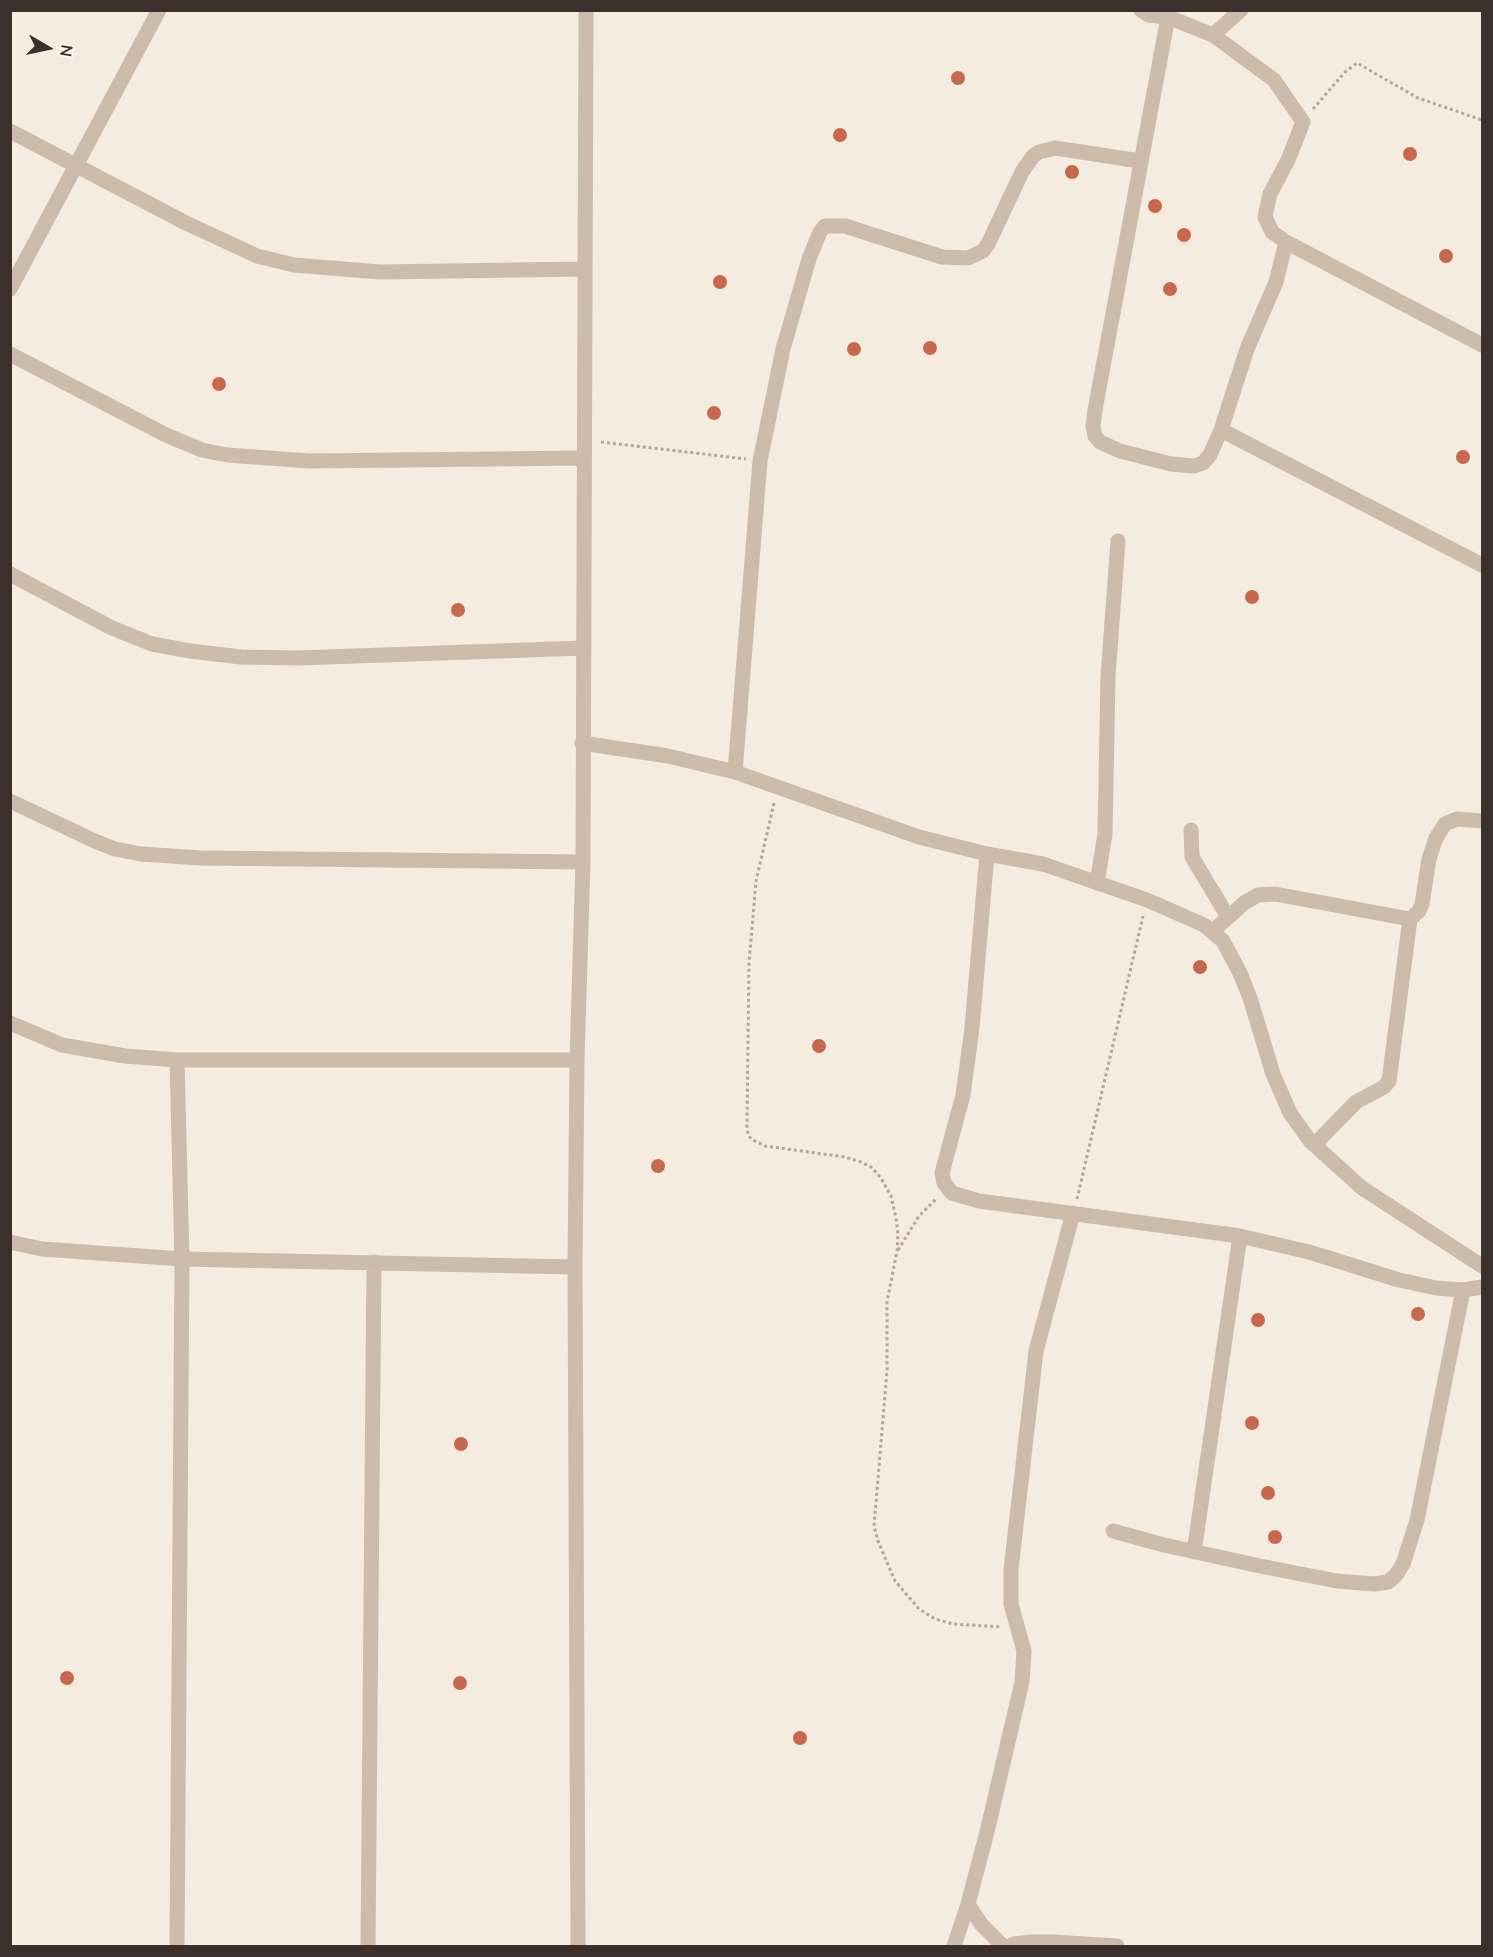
<!DOCTYPE html>
<html>
<head>
<meta charset="utf-8">
<style>
  body { margin:0 }
  #map { position:relative; width:1493px; height:1957px; overflow:hidden; background:#f4ebe1; font-family:"Nunito Sans",sans-serif }
  canvas { display:block }
  .frame { position:absolute; inset:0; border:12px solid #3b302b; pointer-events:none }
  .north { position:absolute; left:18px; top:18px; width:60px; height:60px; -webkit-text-stroke:4px #fbf5ee; paint-order:stroke; rotate:99deg; font-size:16px; font-weight:700; line-height:24px; text-align:center; color:#3b302b }
  .north::after { content:''; display:block; margin:auto; width:21px; height:27px; background:#3b302b; clip-path:polygon(50% 0,100% 100%,50% 72%,0 100%) }
</style>
</head>
<body>
<div id="map">
<canvas width="1493" height="1957"></canvas>
<div class="frame"></div>
<div class="north">N</div>
</div>
<script>
const c = document.querySelector('canvas').getContext('2d');
c.lineJoin = 'round';
function paint(path, color) {
  c.fillStyle = color;
  c.fill(path, 'evenodd');
}
function toPath(rows) {
  const path = new Path2D();
  for (const r of rows) {
    if (r.length === 3) {
      path.moveTo(r[0] + r[2], r[1]);
      path.arc(r[0], r[1], r[2], 0, 2 * Math.PI);
      continue;
    }
    path.moveTo(r[0], r[1]);
    for (let i = 2; i < r.length; i += 2) path.lineTo(r[i], r[i + 1]);
  }
  return path;
}
function stroke(path, color, width, dash) {
  c.strokeStyle = color;
  c.lineWidth = width;
  c.lineCap = dash ? 'butt' : 'round';
  c.setLineDash(dash || []);
  c.stroke(path);
}
const building = toPath([
  [958,78,7],
  [840,135,7],
  [1410,154,7],
  [1072,172,7],
  [1155,206,7],
  [1184,235,7],
  [1446,256,7],
  [720,282,7],
  [1170,289,7],
  [930,348,7],
  [854,349,7],
  [219,384,7],
  [714,413,7],
  [1463,457,7],
  [1252,597,7],
  [458,610,7],
  [1200,967,7],
  [819,1046,7],
  [658,1166,7],
  [1418,1314,7],
  [1258,1320,7],
  [1252,1423,7],
  [461,1444,7],
  [1268,1493,7],
  [1275,1537,7],
  [67,1678,7],
  [460,1683,7],
  [800,1738,7]
]);
const path = toPath([
  [1313,109,1345,72,1357,63,1418,98,1482,120],
  [601,442,746,459],
  [774,803,756,881,749,963,747,1126,748,1134,751,1139,765,1146,845,1157,861,1162,871,1167,881,1178,891,1196,896,1218,898,1234,897,1251,887,1302,887,1371,874,1526,878,1541,895,1581,919,1609,935,1619,953,1624,1002,1627],
  [1077,1199,1143,916],
  [898,1250,919,1216,937,1198]
]);
const minor = toPath([
  [1141,10,1148,15,1168,17,1213,35,1274,80,1303,122,1288,160,1270,194,1265,217,1272,232,1286,242,1482,345],
  [1168,17,1095,410,1093,426,1095,436,1100,442,1120,451,1171,464,1194,466,1203,463,1210,455,1221,430,1247,349,1276,282,1286,242],
  [1213,35,1241,10],
  [10,131,186,223,257,256,294,265,380,272,584,269],
  [10,289,159,10],
  [10,354,166,435,202,450,227,455,309,461,583,458],
  [1221,430,1482,565],
  [10,574,112,628,152,644,190,651,241,657,298,658,583,648],
  [582,743,668,756,735,772,919,837,987,854,1043,864,1147,900,1204,925,1223,941,1240,973,1250,998,1273,1074,1290,1113,1310,1141,1362,1188,1482,1266],
  [735,772,760,461,783,349,809,259,820,232,825,226,845,226,942,257,968,258,983,251,988,244,1022,172,1033,156,1039,152,1055,148,1140,161],
  [10,801,97,842,115,849,141,854,201,858,583,862],
  [1191,830,1192,857,1228,917],
  [987,854,972,1028,963,1095,942,1173,944,1183,952,1193,979,1201,1240,1236,1309,1252,1399,1280,1436,1288,1463,1290,1482,1287],
  [1097,883,1105,834,1108,676,1118,541],
  [1213,931,1244,903,1258,895,1275,894,1410,919,1419,911,1422,904,1429,859,1436,838,1445,824,1457,819,1482,821],
  [10,1023,62,1045,125,1056,177,1060,577,1060],
  [1314,1145,1356,1102,1384,1087,1389,1081,1410,919],
  [10,1242,42,1249,182,1259,575,1267],
  [1113,1531,1164,1545,1260,1566,1337,1581,1374,1584,1388,1582,1396,1575,1403,1564,1417,1520,1463,1290],
  [1194,1552,1240,1236],
  [968,1904,981,1924,1003,1946],
  [177,1946,182,1259,177,1060],
  [368,1946,374,1262],
  [578,1946,575,1267,577,1060,583,862,586,10],
  [954,1946,968,1904,987,1832,1022,1682,1024,1651,1011,1604,1011,1570,1036,1351,1073,1213],
  [1010,1946,1014,1944,1030,1942,1052,1942,1117,1946]
]);
paint(building, '#c8694b');
stroke(path, '#b9a596', 3, [3, 3]);
stroke(minor, '#cdbbac', 15);
</script>
</body>
</html>
